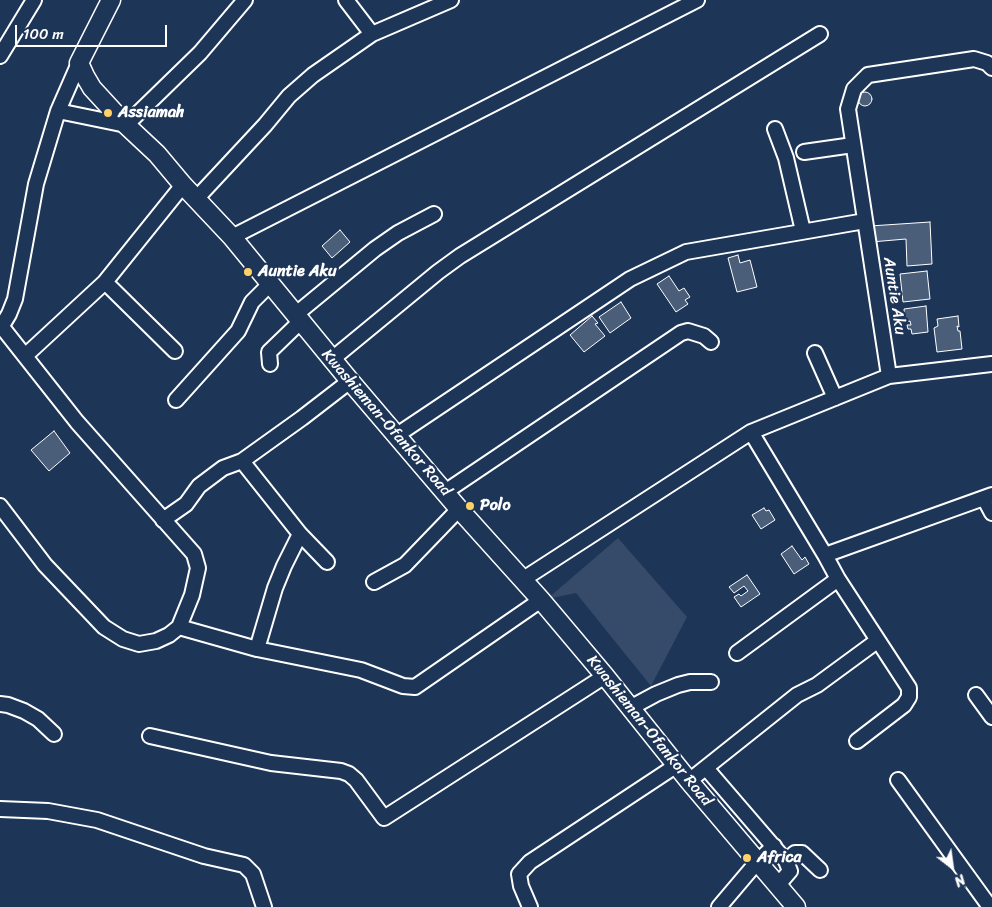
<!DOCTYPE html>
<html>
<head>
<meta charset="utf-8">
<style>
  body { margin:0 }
  #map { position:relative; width:992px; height:907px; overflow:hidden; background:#1d3557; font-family:Sriracha,sans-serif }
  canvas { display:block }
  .north { position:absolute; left:927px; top:842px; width:50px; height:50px; -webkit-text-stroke:4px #1d3557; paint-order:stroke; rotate:150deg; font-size:14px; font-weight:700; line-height:20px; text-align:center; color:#fff }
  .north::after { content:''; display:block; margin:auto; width:18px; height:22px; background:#fff; clip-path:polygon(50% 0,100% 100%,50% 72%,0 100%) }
  .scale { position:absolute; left:15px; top:25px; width:152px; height:22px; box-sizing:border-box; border:2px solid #fff; border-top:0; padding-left:6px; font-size:15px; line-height:18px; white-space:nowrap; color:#fff; -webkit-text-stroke:4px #1d3557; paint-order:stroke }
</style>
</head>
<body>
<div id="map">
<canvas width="992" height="907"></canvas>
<div class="north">N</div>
<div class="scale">100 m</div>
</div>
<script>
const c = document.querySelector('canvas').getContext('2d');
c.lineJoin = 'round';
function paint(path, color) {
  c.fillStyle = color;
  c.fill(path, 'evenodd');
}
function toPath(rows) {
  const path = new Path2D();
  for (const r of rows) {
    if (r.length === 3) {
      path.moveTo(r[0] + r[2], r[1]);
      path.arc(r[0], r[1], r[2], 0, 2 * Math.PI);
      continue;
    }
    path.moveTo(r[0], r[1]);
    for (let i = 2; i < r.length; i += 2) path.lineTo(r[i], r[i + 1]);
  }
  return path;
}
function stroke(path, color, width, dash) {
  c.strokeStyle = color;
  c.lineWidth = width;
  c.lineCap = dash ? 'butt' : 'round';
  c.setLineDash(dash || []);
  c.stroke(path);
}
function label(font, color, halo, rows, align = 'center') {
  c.font = font + ' Sriracha,sans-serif';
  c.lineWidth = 4.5;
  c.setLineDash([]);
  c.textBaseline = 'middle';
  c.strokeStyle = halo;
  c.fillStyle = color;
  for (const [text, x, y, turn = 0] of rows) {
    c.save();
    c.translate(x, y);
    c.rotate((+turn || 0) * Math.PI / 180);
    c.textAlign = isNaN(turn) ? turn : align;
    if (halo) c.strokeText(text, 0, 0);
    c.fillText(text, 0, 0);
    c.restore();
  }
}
const green = toPath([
  [618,538,687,617,651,686,576,593,547,599]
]);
const building = toPath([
  [865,99,7],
  [930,222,932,264,907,266,906,239,871,242,870,226,930,222],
  [340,230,350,242,332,258,322,246,340,230],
  [738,255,740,263,750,260,757,287,737,292,728,258,738,255],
  [927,271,930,299,903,302,900,274,927,271],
  [669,276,679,291,684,288,690,297,685,300,688,304,676,312,657,284,669,276],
  [621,302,631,318,610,333,599,317,621,302],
  [926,306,928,332,912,334,911,329,908,329,907,325,911,325,910,321,905,322,904,309,926,306],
  [592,316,598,323,595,324,605,336,584,352,570,335,592,316],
  [958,316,959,327,957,326,958,331,960,331,962,349,937,352,934,328,938,326,937,319,958,316],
  [54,431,70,453,49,471,31,450,54,431],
  [764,508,766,511,769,510,775,520,761,529,752,515,764,508],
  [792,546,802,560,805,557,809,564,794,574,781,554,792,546],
  [747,575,760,594,741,607,734,597,739,594,741,596,748,591,744,586,734,593,729,587,747,575]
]);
const minor = toPath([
  [346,0,372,34],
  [0,56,34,0],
  [58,111,126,125,200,53,245,0],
  [775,129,786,158,803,231],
  [804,152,853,145],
  [196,199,265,125,289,96,313,75,372,34,451,0],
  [232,237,697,0],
  [105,282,175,351],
  [295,315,375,249,398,233,434,214],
  [0,329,9,314,15,299,36,184,58,111,79,63],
  [815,353,835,398],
  [25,356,105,282,183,185],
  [331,360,438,272,460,256,820,34],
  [270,364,269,352,300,322],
  [889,376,848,109,854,89,868,75,974,59,987,63,992,68],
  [176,400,238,331,252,302,270,284],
  [751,432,825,555,838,579,909,688,909,697,904,705,857,741],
  [397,435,630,279,686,252,865,221],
  [242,461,300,534,327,562],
  [445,492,681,333,688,331,704,336,711,342],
  [984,498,992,513],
  [0,506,45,565,104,627,123,639,139,644,156,641,169,635,179,627,192,595,198,568,194,554,77,422,2,327],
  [163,520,186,504,199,486,223,468,242,461,302,418,350,381],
  [825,555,992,495],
  [522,580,751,432,889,376,992,364],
  [374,582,405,565,459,509],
  [179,627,257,649,361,670,403,686,415,687,541,600],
  [257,649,275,588,284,566,300,534],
  [737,653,838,579],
  [976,695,992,717],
  [0,704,8,705,24,711,38,719,54,734],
  [630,708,656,694,678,685,690,682,711,682],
  [150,736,271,763,341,771,349,774,356,780,384,818,605,676],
  [706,768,786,861,790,871,778,885],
  [898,780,990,907],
  [689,781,797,695,817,685,877,641],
  [0,809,48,811,97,820,204,856,244,865,253,874,264,907],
  [786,861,795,853,802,853,820,870],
  [530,907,521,886,519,874,530,862,677,765],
  [719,907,758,861,774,846]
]);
const major = toPath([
  [111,0,79,63,85,76,92,88,126,125,157,154,183,185,232,237,350,381,459,509,541,600,605,676,689,781,796,907]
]);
const markers = [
  [108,113,5,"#ffd166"],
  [248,272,5,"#ffd166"],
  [470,506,5,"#ffd166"],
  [747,858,5,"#ffd166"]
];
const poiNames = [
  ["Assiamah",118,113],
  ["Auntie Aku",258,272],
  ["Polo",480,506],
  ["Africa",757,858]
];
const streetNames = [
  ["Auntie Aku",894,296,81],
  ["Kwashieman-Ofankor Road",386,423,49],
  ["Kwashieman-Ofankor Road",649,731,51]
];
paint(green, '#364b69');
paint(building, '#4a5d79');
stroke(building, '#fff', 1);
stroke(minor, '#fff', 18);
stroke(major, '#fff', 21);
stroke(minor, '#1d3557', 14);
stroke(major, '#1d3557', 18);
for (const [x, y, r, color] of markers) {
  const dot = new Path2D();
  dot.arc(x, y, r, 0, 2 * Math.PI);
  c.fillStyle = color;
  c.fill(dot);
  stroke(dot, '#1d3557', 2);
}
label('bold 16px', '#fff', '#1d3557', poiNames, 'left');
label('16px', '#fff', '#1d3557', streetNames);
</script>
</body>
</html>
